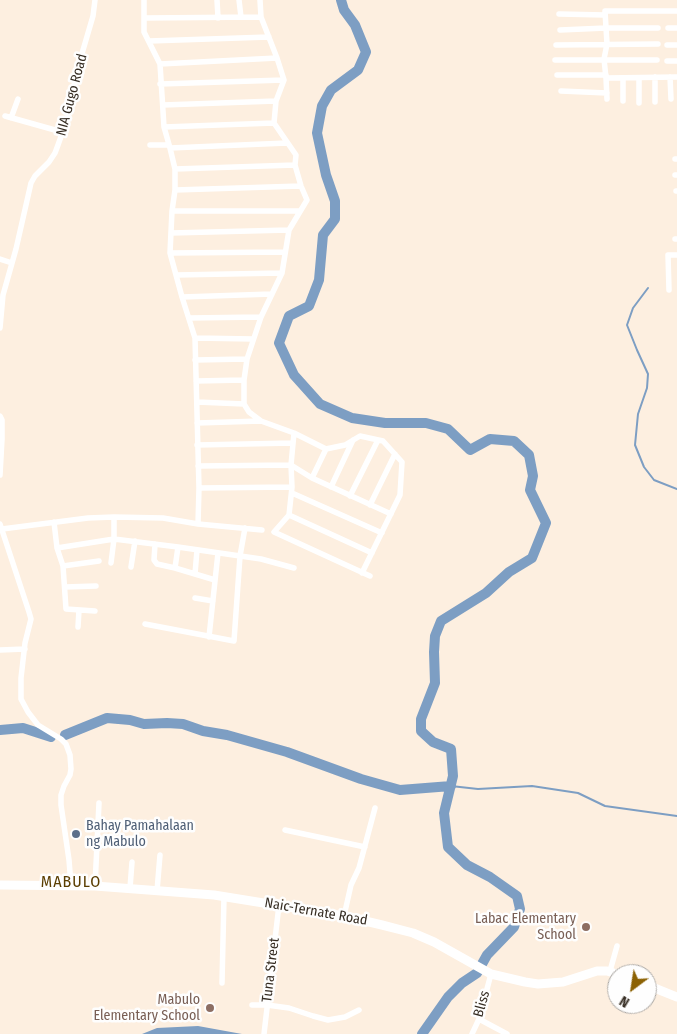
<!DOCTYPE html>
<html>
<head>
<meta charset="utf-8">
<style>
  body { margin:0 }
  #map { position:relative; width:677px; height:1034px; overflow:hidden; background:#fdefe0; font-family:"Fira Sans Condensed",sans-serif }
  canvas { display:block }
  .north { position:absolute; left:607px; top:964px; width:50px; height:50px; box-sizing:border-box; background:#fefefe; border:1px solid #aeaaa6; border-radius:50%; rotate:211deg; font-size:14px; font-weight:700; line-height:20px; text-align:center; color:#352c22 }
  .north::after { content:''; display:block; margin:auto; width:18px; height:22px; background:#8c6204; clip-path:polygon(50% 0,100% 100%,50% 72%,0 100%) }
</style>
</head>
<body>
<div id="map">
<canvas width="677" height="1034"></canvas>
<div class="north">N</div>
</div>
<script>
const c = document.querySelector('canvas').getContext('2d');
c.lineJoin = 'round';
function paint(path, color) {
  c.fillStyle = color;
  c.fill(path, 'evenodd');
}
function toPath(rows) {
  const path = new Path2D();
  for (const r of rows) {
    path.moveTo(r[0], r[1]);
    for (let i = 2; i < r.length; i += 2) path.lineTo(r[i], r[i + 1]);
  }
  return path;
}
function stroke(path, color, width, dash) {
  c.strokeStyle = color;
  c.lineWidth = width;
  c.lineCap = dash ? 'butt' : 'round';
  c.setLineDash(dash || []);
  c.stroke(path);
}
function label(font, color, halo, rows, align = 'center') {
  c.font = font + ' "Fira Sans Condensed",sans-serif';
  c.lineWidth = 5;
  c.setLineDash([]);
  c.textBaseline = 'middle';
  c.strokeStyle = halo;
  c.fillStyle = color;
  for (const [text, x, y, turn = 0] of rows) {
    c.save();
    c.translate(x, y);
    c.rotate((+turn || 0) * Math.PI / 180);
    c.textAlign = isNaN(turn) ? turn : align;
    if (halo) c.strokeText(text, 0, 0);
    c.fillText(text, 0, 0);
    c.restore();
  }
}
const water = toPath([
  [198,1026,242,1034,142,1034,157,1028]
]);
const stream = toPath([
  [648,288,633,308,627,325,637,350,648,374,647,388,638,414,635,445,644,467,654,480,677,489],
  [451,786,478,789,532,786,578,793,605,806,677,816]
]);
const river = toPath([
  [341,0,344,10,355,25,366,52,358,70,331,90,322,106,317,133,326,175,335,201,335,219,323,235,319,280,309,306,289,316,279,343,294,375,320,404,352,418,385,423,426,423,448,429,470,450,490,439,514,441,529,455,533,476,530,490,546,523,532,558,509,572,486,593,441,621,435,636,434,652,435,683,421,719,421,731,433,742,451,749,453,776,444,813,448,847,467,865,490,877,517,896,520,909,514,927,487,955,477,973,462,983,448,997,422,1034],
  [0,730,23,728,51,737],
  [65,735,107,718,130,720,144,724,167,723,183,724,203,731,227,735,287,752,361,779,400,790,451,786]
]);
const street = toPath([
  [217,0,218,18],
  [239,0,241,17],
  [260,0,261,17,277,58,284,80,276,101,274,123,296,155,295,165,301,186,307,200,289,230,282,273,261,317,247,359,244,380,244,404,249,412,261,421],
  [677,11,605,11,607,44,604,59,606,78,677,77],
  [559,14,605,15],
  [144,18,261,17],
  [668,28,677,28],
  [560,30,606,28,658,28],
  [149,41,269,37],
  [556,45,658,44],
  [667,45,677,45],
  [555,60,657,60],
  [667,61,677,61],
  [160,64,277,58],
  [557,75,606,75],
  [655,77,655,102],
  [670,77,671,99],
  [606,78,607,99],
  [639,78,639,103],
  [160,84,284,80],
  [561,91,607,93],
  [623,101,623,78],
  [163,105,276,101],
  [5,116,62,132],
  [11,118,18,99],
  [164,127,274,123],
  [150,145,169,145],
  [170,148,287,143],
  [675,159,677,159],
  [175,169,295,165],
  [675,175,677,175],
  [175,190,301,186],
  [676,191,677,191],
  [172,211,300,211],
  [171,233,289,230],
  [675,239,677,239],
  [170,253,285,252],
  [0,259,12,263],
  [176,275,282,273],
  [669,290,668,255,677,255],
  [182,297,272,294],
  [189,318,261,317],
  [0,328,3,295,16,249,31,183,35,176,49,162,55,153,58,145,70,111,76,74,93,16,95,0],
  [195,338,253,339],
  [195,360,247,359],
  [196,381,244,380],
  [197,402,244,404],
  [0,416,2,420,2,439,0,475],
  [197,423,261,421,294,433,326,449,345,445,360,436,383,441,402,462,400,495,362,573],
  [294,433,291,465,292,487,289,515,274,532,370,576],
  [197,445,293,443],
  [326,449,312,478,391,514],
  [198,466,291,465,312,478],
  [331,487,353,440],
  [199,488,292,487],
  [292,493,382,533],
  [350,496,378,440],
  [370,505,395,454],
  [289,515,372,553],
  [54,522,57,548,63,566,66,609,95,611],
  [0,524,29,612,31,619,25,643,21,678,21,699,28,712,38,725,61,739,66,744,70,755,71,769,70,775,64,786,61,795,61,805,69,860,71,885],
  [198,524,262,530],
  [2,529,88,518,114,517,163,518,198,524,199,488,195,338,182,297,170,253,172,211,175,190,175,169,170,148,164,127,160,64,144,32,144,0],
  [178,547,261,559,294,568],
  [57,548,114,539,178,547,175,568,157,564,154,560,155,544],
  [111,563,114,539,114,517],
  [63,566,99,561],
  [131,567,135,541],
  [175,568,215,580],
  [195,574,197,550],
  [65,587,96,586],
  [195,598,213,601],
  [145,624,234,641,240,556,245,528],
  [78,627,79,610],
  [209,637,218,553],
  [0,650,25,649],
  [285,830,365,847],
  [95,886,99,803],
  [130,888,132,862],
  [157,891,160,855],
  [344,916,351,885,359,868,375,808],
  [610,971,617,946],
  [222,983,224,897],
  [252,1005,267,1005,289,1008,313,1016,328,1020,345,1017,359,1010],
  [479,1019,507,1034],
  [264,1034,279,905],
  [472,1034,479,1019,491,974]
]);
const secondary = toPath([
  [0,885,95,886,214,895,344,916,382,925,413,933,434,942,491,974,525,982,538,984,563,982,597,971,607,971,617,974],
  [647,985,677,997]
]);
const markers = [
  [76,834,5,"#5c6f8a"],
  [586,927,5,"#8d6e63"],
  [210,1008,5,"#8d6e63"]
];
const streetNames = [
  ["NIA Gugo Road",72,95,-75],
  ["Naic-Ternate Road",316,912,10],
  ["Tuna Street",271,970,-83],
  ["Bliss",482,1004,-74]
];
const serviceNames = [
  ["Bahay Pamahalaan",86,826],
  ["ng Mabulo",86,842]
];
const educationNames = [
  ["Labac Elementary",576,919],
  ["School",576,935],
  ["Mabulo",200,1000],
  ["Elementary School",200,1016]
];
const quarterNames = [
  ["MABULO",71,883]
];
paint(water, '#7d9ec3');
stroke(stream, '#7d9ec3', 2);
stroke(river, '#7d9ec3', 10);
stroke(street, '#fff', 5.5);
stroke(secondary, '#fff', 9);
for (const [x, y, r, color] of markers) {
  const dot = new Path2D();
  dot.arc(x, y, r, 0, 2 * Math.PI);
  c.fillStyle = color;
  c.fill(dot);
  stroke(dot, '#fefefe', 2);
}
label('14px', '#352c22', '#fefefe', streetNames);
label('14px', '#4e5e75', '#fefefe', serviceNames, 'left');
label('14px', '#785e54', '#fefefe', educationNames, 'right');
c.letterSpacing = '1px';
label('16px', '#5a3d00', '#fefefe', quarterNames);
c.letterSpacing = '0px';
</script>
</body>
</html>
